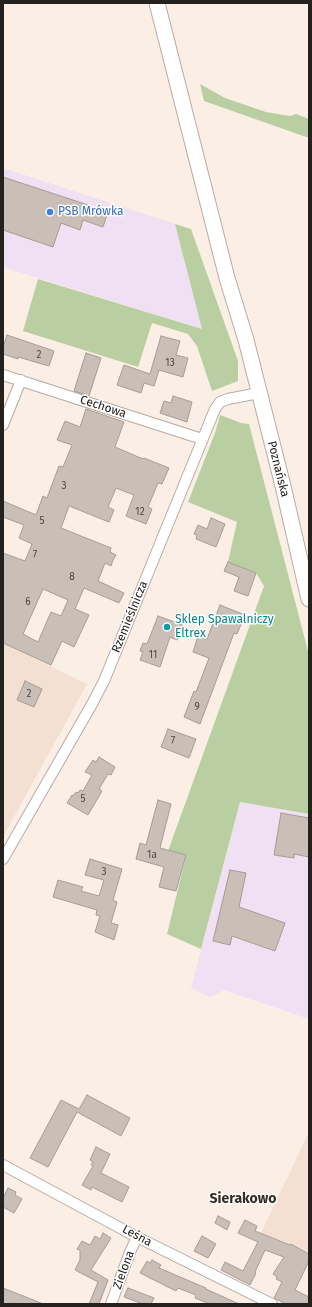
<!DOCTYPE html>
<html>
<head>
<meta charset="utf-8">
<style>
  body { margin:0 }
  #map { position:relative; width:312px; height:1307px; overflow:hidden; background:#faeee5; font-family:"Fira Sans",sans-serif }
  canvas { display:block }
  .frame { position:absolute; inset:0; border:4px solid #25211e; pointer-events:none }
</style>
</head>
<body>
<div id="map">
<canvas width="312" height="1307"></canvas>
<div class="frame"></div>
</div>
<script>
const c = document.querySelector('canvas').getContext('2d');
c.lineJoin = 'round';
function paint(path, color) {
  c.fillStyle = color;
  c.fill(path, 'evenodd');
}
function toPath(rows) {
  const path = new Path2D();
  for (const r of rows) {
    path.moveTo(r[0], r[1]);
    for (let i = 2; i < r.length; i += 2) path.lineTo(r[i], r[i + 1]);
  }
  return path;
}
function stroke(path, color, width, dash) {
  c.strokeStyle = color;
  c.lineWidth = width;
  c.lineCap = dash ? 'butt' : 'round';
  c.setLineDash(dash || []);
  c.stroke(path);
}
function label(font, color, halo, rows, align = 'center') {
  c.font = font + ' "Fira Sans",sans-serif';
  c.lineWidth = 3;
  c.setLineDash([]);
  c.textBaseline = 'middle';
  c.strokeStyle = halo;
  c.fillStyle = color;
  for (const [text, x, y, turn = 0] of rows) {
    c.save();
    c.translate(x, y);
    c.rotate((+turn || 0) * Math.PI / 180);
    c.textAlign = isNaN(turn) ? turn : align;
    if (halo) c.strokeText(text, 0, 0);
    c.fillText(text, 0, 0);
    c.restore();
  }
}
const commercial = toPath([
  [3,168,175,224,202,329,3,267],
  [240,802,309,814,309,1019,224,990,210,997,191,988]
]);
const built = toPath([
  [3,643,87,684,3,837],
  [309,1132,309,1252,261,1233]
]);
const green = toPath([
  [200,84,225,98,266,112,290,116,296,114,309,119,309,138,204,101],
  [175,224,191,229,238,361,238,381,212,391,197,346,188,334,152,323,138,367,23,331,38,279,202,329],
  [220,415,241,423,249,424,309,655,309,814,240,802,201,949,167,934,186,856,168,851,264,586,256,573,228,562,237,522,188,502,215,433]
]);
const building = toPath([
  [3,177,88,205,86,208,107,215,103,227,83,220,80,230,61,223,53,247,3,230,3,177],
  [7,335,54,351,49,366,18,357,18,359,3,354,3,347,7,335],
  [161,336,180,341,176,355,188,358,183,377,159,370,154,386,144,383,141,393,117,385,124,365,150,374,161,336],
  [86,353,101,358,89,396,74,391,86,353],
  [173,396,192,402,187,422,160,413,164,401,171,403,173,396],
  [86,409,124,422,115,447,143,459,144,458,169,468,162,484,158,483,148,507,152,509,146,524,126,516,134,495,116,488,108,507,114,510,109,522,69,506,61,528,111,548,110,552,116,555,113,560,111,566,105,563,98,581,124,593,119,603,84,588,75,609,89,615,74,647,62,641,51,665,3,643,3,553,25,561,32,544,19,538,24,525,3,517,3,501,36,515,43,496,47,498,59,466,63,467,72,445,57,440,65,421,80,427,86,409],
  [43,589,68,600,61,616,51,612,38,642,23,634,43,589],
  [211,518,225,524,216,547,196,539,197,535,194,534,198,525,207,529,211,518],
  [228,562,256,573,248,596,234,591,239,577,224,571,228,562],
  [220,605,245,615,237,634,234,633,200,724,184,717,194,691,196,692,209,658,193,652,198,636,207,639,220,605],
  [158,616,183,625,177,640,170,637,160,667,140,660,143,652,140,651,143,643,147,644,158,616],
  [25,681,42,689,34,707,17,700,25,681],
  [168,729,196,739,189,758,161,747,168,729],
  [99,757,115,767,111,775,108,774,99,789,102,791,88,815,67,803,72,795,73,796,76,792,78,793,80,790,83,791,92,775,85,772,93,760,96,762,99,757],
  [158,800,171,804,160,848,186,855,176,891,159,887,164,867,136,859,140,843,146,845,158,800],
  [281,813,309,818,309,857,294,854,294,858,274,855,281,813],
  [90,859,122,869,113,900,117,902,111,923,118,925,114,940,95,932,100,916,96,915,97,910,53,897,58,880,83,887,81,891,99,896,104,880,85,875,90,859],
  [230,870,246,873,239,907,285,923,275,951,232,936,230,945,213,941,230,870],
  [87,1095,130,1118,121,1136,77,1112,48,1167,30,1158,61,1100,79,1109,87,1095],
  [96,1147,110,1154,101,1173,129,1187,122,1202,92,1187,91,1190,82,1185,93,1166,91,1165,93,1162,90,1160,96,1147],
  [8,1188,16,1192,15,1195,22,1199,14,1213,3,1207,3,1198,8,1188],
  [218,1216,230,1222,227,1230,215,1223,218,1216],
  [245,1220,257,1226,255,1231,290,1245,291,1244,309,1254,309,1261,295,1290,309,1297,309,1304,286,1304,274,1298,282,1282,276,1279,277,1277,273,1274,284,1257,265,1250,255,1272,256,1273,250,1285,221,1270,225,1262,243,1271,258,1242,238,1233,245,1220],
  [103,1233,111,1238,91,1270,108,1280,99,1304,89,1304,98,1282,75,1270,80,1260,80,1250,77,1249,82,1241,90,1245,95,1236,100,1239,103,1233],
  [202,1236,216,1244,208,1258,194,1251,202,1236],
  [152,1260,161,1265,159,1268,206,1288,206,1289,239,1304,210,1304,195,1298,196,1295,178,1288,176,1291,140,1273,147,1261,150,1263,152,1260],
  [3,1288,41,1303,41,1304,3,1304,3,1288],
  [128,1288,154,1298,151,1304,143,1304,124,1297,128,1288]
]);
const street = toPath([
  [3,375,202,439],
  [3,425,21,380],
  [3,859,92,704,104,681,215,409,220,402,228,399,259,393],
  [3,1165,137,1237,272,1304],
  [111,1304,130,1252,137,1237]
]);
const secondary = toPath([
  [157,3,227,278,246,340,283,486,309,599]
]);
const markers = [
  [50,212,4,"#3f7fe0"],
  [167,627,4,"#0f9aa8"]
];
const numberNames = [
  ["2",39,355],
  ["13",170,363],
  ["3",64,486],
  ["12",140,512],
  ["5",42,521],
  ["7",35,555],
  ["8",72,577],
  ["6",28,602],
  ["11",153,655],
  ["2",29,694],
  ["9",197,707],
  ["7",173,741],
  ["5",83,799],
  ["1a",152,855],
  ["3",104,872]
];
const shopNames = [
  ["PSB Mrówka",58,212]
];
const streetNames = [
  ["Cechowa",103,407,18],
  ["Poznańska",278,469,76],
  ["Rzemieślnicza",130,617,-68],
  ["Leśna",137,1236,28],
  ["Zielona",124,1270,-70]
];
const cultureNames = [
  ["Sklep Spawalniczy",175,620],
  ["Eltrex",175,634]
];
const quarterNames = [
  ["Sierakowo",243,1199]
];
paint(commercial, '#efe0f3');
paint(built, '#f3e0d3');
paint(green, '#bacfa1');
paint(building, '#cabfb7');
stroke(building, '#a79c94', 1);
stroke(street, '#b7aca4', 12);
stroke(secondary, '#b7aca4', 17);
stroke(street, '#fff', 10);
stroke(secondary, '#fff', 15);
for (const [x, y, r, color] of markers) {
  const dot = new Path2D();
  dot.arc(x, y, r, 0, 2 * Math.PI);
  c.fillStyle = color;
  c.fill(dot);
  stroke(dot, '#fdfdfd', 1.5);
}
label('10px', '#4e4844', null, numberNames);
label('12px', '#366cbe', '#fdfdfd', shopNames, 'left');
label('12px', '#25211e', '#fdfdfd', streetNames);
label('12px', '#0d838f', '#fdfdfd', cultureNames, 'left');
label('bold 14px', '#352c26', '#fdfdfd', quarterNames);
</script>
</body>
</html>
